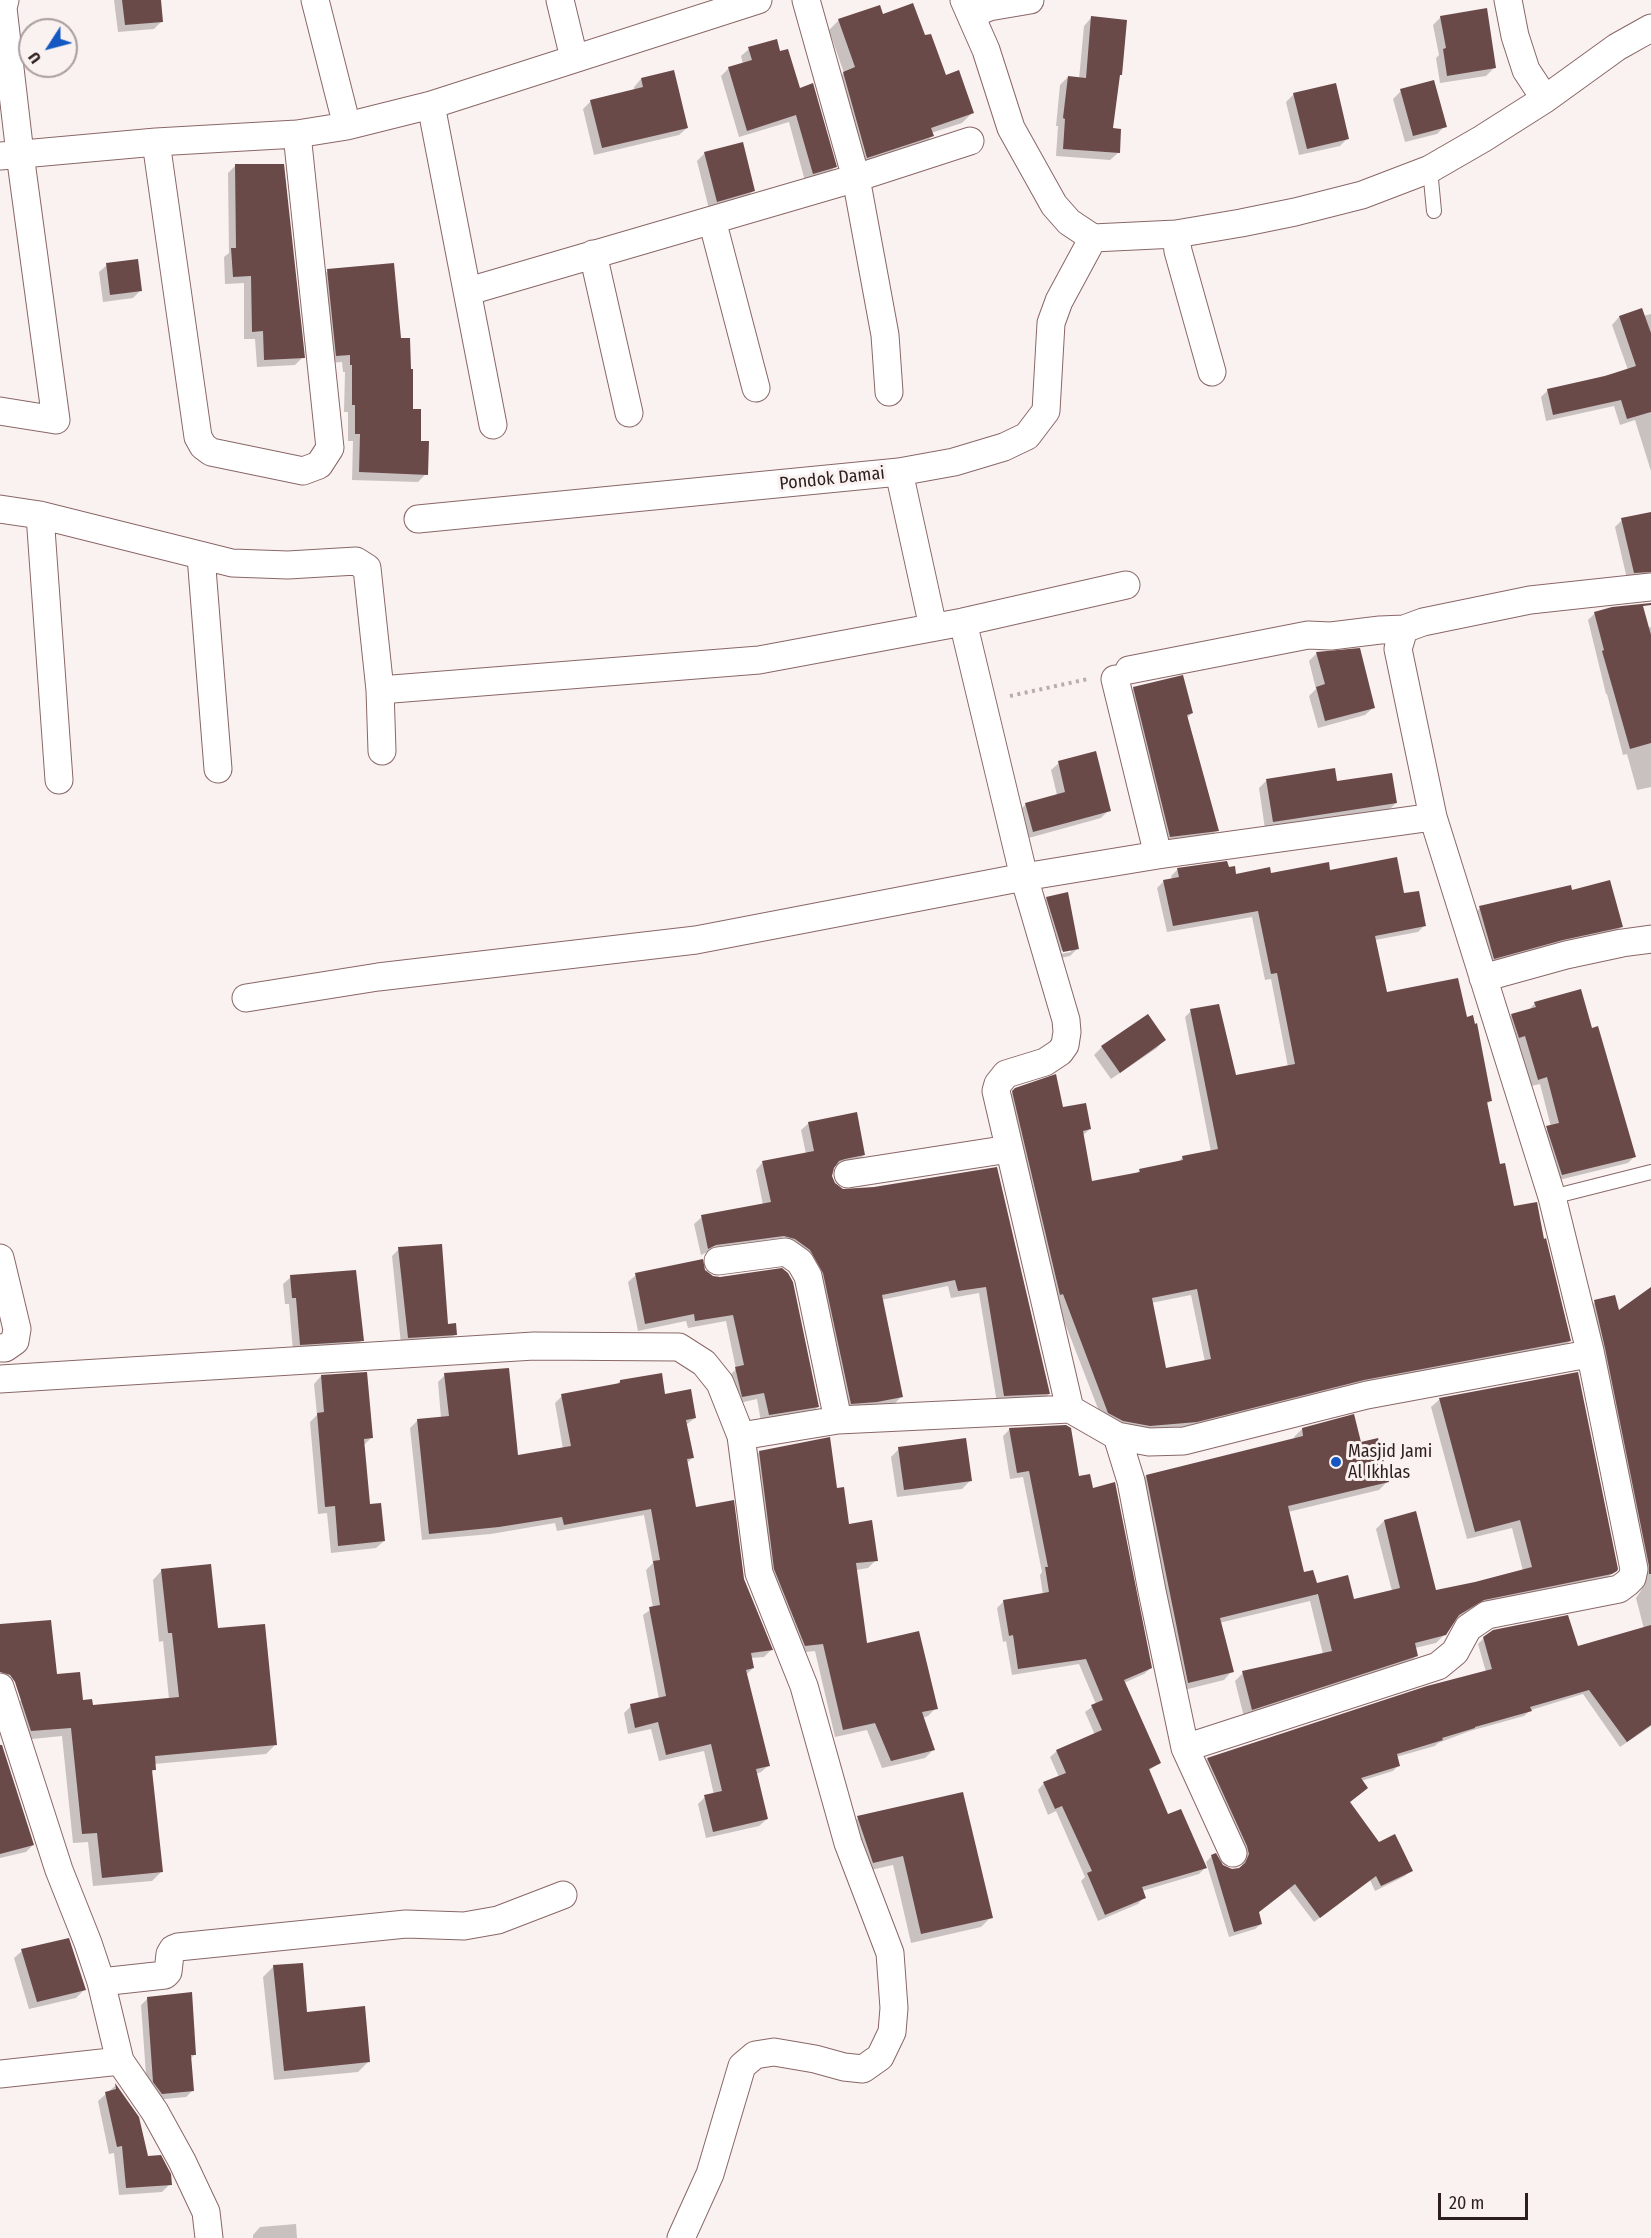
<!DOCTYPE html>
<html>
<head>
<meta charset="utf-8">
<style>
  body { margin:0 }
  #map { position:relative; width:1651px; height:2238px; overflow:hidden; background:#faf2f1; font-family:"Fira Sans Condensed",sans-serif }
  canvas { display:block }
  .north { position:absolute; left:18px; top:18px; width:60px; height:60px; box-sizing:border-box; background:#faf2f1; border:2px solid #a89e9d; border-radius:50%; rotate:234deg; font-size:16px; font-weight:700; line-height:24px; text-align:center; color:#2e1f1f }
  .north::after { content:''; display:block; margin:auto; width:21px; height:27px; background:#1457c2; clip-path:polygon(50% 0,100% 100%,50% 72%,0 100%) }
  .scale { position:absolute; left:1438px; top:2193px; width:90px; height:27px; box-sizing:border-box; border:3px solid #2e1f1f; border-top:0; padding-left:8px; font-size:18px; line-height:21px; white-space:nowrap; color:#2e1f1f; -webkit-text-stroke:4px #faf2f1; paint-order:stroke }
</style>
</head>
<body>
<div id="map">
<canvas width="1651" height="2238"></canvas>
<div class="north">U</div>
<div class="scale">20 m</div>
</div>
<script>
const c = document.querySelector('canvas').getContext('2d');
c.lineJoin = 'round';
function paint(path, color) {
  c.fillStyle = color;
  c.fill(path, 'evenodd');
}
function toPath(rows) {
  const path = new Path2D();
  for (const r of rows) {
    path.moveTo(r[0], r[1]);
    for (let i = 2; i < r.length; i += 2) path.lineTo(r[i], r[i + 1]);
  }
  return path;
}
function stroke(path, color, width, dash) {
  c.strokeStyle = color;
  c.lineWidth = width;
  c.lineCap = dash ? 'butt' : 'round';
  c.setLineDash(dash || []);
  c.stroke(path);
}
function label(font, color, halo, rows, align = 'center') {
  c.font = font + ' "Fira Sans Condensed",sans-serif';
  c.lineWidth = 6;
  c.setLineDash([]);
  c.textBaseline = 'middle';
  c.strokeStyle = halo;
  c.fillStyle = color;
  for (const [text, x, y, turn = 0] of rows) {
    c.save();
    c.translate(x, y);
    c.rotate((+turn || 0) * Math.PI / 180);
    c.textAlign = isNaN(turn) ? turn : align;
    if (halo) c.strokeText(text, 0, 0);
    c.fillText(text, 0, 0);
    c.restore();
  }
}
const shadow = toPath([
  [114,0,159,0,162,21,154,29,118,32],
  [882,16,924,37,945,76,972,113,962,123,931,133,932,136,922,146,857,167,833,83,844,73,829,30,839,20],
  [1441,17,1494,68,1486,76,1440,83,1436,58,1439,55,1433,25],
  [1091,18,1118,77,1112,129,1118,153,1110,160,1056,156,1058,126,1056,126,1060,85,1068,77,1079,79,1084,26],
  [749,49,779,53,835,167,827,175,805,181,789,122,739,137,721,76,728,69,743,64,741,56],
  [641,79,687,128,679,135,594,155,583,109,591,101,635,91,634,87],
  [1401,91,1445,126,1437,134,1405,142,1393,99],
  [1294,94,1348,138,1340,146,1299,155,1286,102],
  [705,153,753,191,746,198,709,209,697,161],
  [235,166,303,357,295,365,257,367,255,339,244,339,244,283,225,284,224,257,229,253,228,173],
  [107,265,141,290,133,298,103,302,99,272],
  [328,271,400,340,411,410,426,474,418,482,352,480,353,441,348,441,348,412,344,412,345,372,343,372,342,362,329,363,320,278],
  [1641,310,1643,316,1651,314,1651,471,1635,420,1620,425,1614,406,1546,421,1541,397,1548,390,1628,370,1612,325,1619,317],
  [1651,514,1651,574,1627,579,1615,527,1622,520],
  [1595,613,1648,628,1651,627,1651,787,1637,790,1627,754,1623,755,1607,694,1606,694,1588,620],
  [1317,653,1373,708,1365,715,1318,728,1309,696,1316,689,1309,661],
  [1134,688,1192,713,1187,718,1217,830,1209,838,1162,844,1126,696],
  [1059,763,1109,810,1101,818,1025,839,1018,812,1026,804,1057,795,1051,770],
  [1266,781,1336,783,1396,803,1388,811,1265,829,1259,788],
  [1226,863,1235,876,1329,872,1403,895,1425,925,1418,932,1375,940,1386,993,1465,1018,1491,1100,1486,1105,1499,1166,1513,1208,1543,1240,1570,1341,1563,1347,1189,1427,1143,1432,1102,1419,1056,1300,1009,1096,1016,1089,1062,1109,1090,1129,1083,1135,1091,1182,1136,1174,1140,1170,1178,1162,1183,1157,1211,1152,1185,1017,1191,1011,1234,1077,1288,1067,1271,979,1265,980,1252,917,1167,932,1157,888,1164,881,1172,880,1171,876,1177,870],
  [1191,1295,1205,1362,1165,1370,1151,1303],
  [1571,892,1621,927,1614,934,1486,965,1472,916,1480,908],
  [1047,898,1078,948,1070,956,1055,959,1039,906],
  [1071,949,1071,952,1055,955,1055,952],
  [1535,1003,1591,1030,1635,1156,1628,1163,1555,1181,1540,1135,1551,1127,1540,1084,1531,1086,1518,1042,1512,1044,1505,1022,1512,1015,1528,1011],
  [1164,1040,1157,1048,1111,1079,1094,1055,1102,1047],
  [809,1123,864,1155,857,1162,832,1167,831,1176,834,1184,842,1190,874,1189,996,1168,1049,1394,1042,1401,997,1403,979,1293,951,1298,948,1286,881,1300,901,1397,894,1404,844,1410,817,1280,776,1243,707,1252,701,1255,694,1224,702,1217,763,1205,756,1170,763,1162,806,1154,801,1130],
  [399,1249,447,1326,455,1334,448,1342,401,1344,392,1256],
  [704,1271,712,1277,720,1278,818,1407,810,1414,761,1422,757,1399,735,1404,729,1376,736,1369,726,1321,688,1328,686,1321,638,1331,628,1282,636,1275],
  [291,1277,362,1340,355,1347,293,1351,289,1304,285,1304,283,1284],
  [1595,1302,1618,1312,1651,1305,1651,1726,1620,1747,1583,1694,1531,1710,1524,1716,1470,1731,1438,1743,1435,1746,1396,1757,1399,1765,1393,1771,1361,1781,1348,1802,1378,1844,1411,1870,1405,1876,1375,1891,1370,1880,1314,1922,1289,1889,1258,1913,1261,1924,1255,1929,1229,1937,1206,1862,1212,1856,1222,1867,1232,1870,1241,1868,1244,1861,1202,1765,1207,1759,1486,1672,1478,1644,1484,1638,1577,1648,1644,1629,1636,1598,1642,1589,1644,1572,1589,1308],
  [445,1375,516,1457,563,1449,555,1403,562,1396,616,1385,620,1381,664,1396,695,1418,686,1425,692,1458,687,1463,695,1509,743,1579,771,1650,764,1657,751,1658,753,1668,746,1675,769,1765,761,1772,756,1774,767,1819,759,1826,706,1838,698,1804,705,1797,714,1795,704,1751,659,1761,651,1729,628,1734,624,1713,631,1706,659,1699,643,1615,653,1608,646,1570,653,1563,644,1515,557,1531,555,1523,491,1534,422,1540,410,1428,417,1421,441,1418,438,1382],
  [321,1376,372,1437,364,1445,369,1506,384,1541,376,1548,331,1553,327,1513,318,1514,310,1422,317,1415,314,1384],
  [1440,1399,1615,1570,1603,1582,1474,1607,1454,1620,1445,1634,1436,1643,1415,1648,1417,1655,1409,1664,1244,1717,1235,1681,1243,1673,1323,1654,1310,1601,1219,1623,1232,1671,1224,1680,1180,1691,1138,1484,1146,1476,1295,1439,1294,1437,1302,1429,1360,1444,1387,1482,1379,1490,1288,1512,1303,1574,1316,1585,1353,1601,1392,1591,1376,1529,1384,1521,1435,1592,1523,1571,1512,1528,1467,1539,1431,1407],
  [1010,1429,1078,1478,1151,1668,1144,1674,1124,1683,1159,1763,1148,1771,1167,1816,1205,1868,1199,1874,1142,1891,1144,1897,1138,1904,1098,1921,1081,1881,1085,1877,1056,1811,1048,1815,1038,1790,1044,1783,1059,1777,1050,1757,1057,1751,1095,1735,1085,1712,1096,1704,1079,1664,1012,1675,1006,1641,1003,1642,997,1608,1004,1601,1043,1595,1040,1575,1042,1572,1023,1477,1010,1479,1003,1436],
  [899,1449,970,1481,962,1489,897,1497,891,1457],
  [760,1452,836,1489,847,1525,876,1560,868,1568,856,1570,866,1645,936,1708,928,1716,922,1718,933,1750,925,1758,882,1768,867,1730,835,1737,815,1651,797,1653,767,1578,751,1460],
  [162,1570,216,1630,275,1745,266,1754,154,1764,155,1769,151,1773,161,1872,152,1881,93,1886,88,1842,73,1843,62,1736,22,1740,12,1709,21,1700,81,1702,91,1707,169,1699,163,1641,159,1642,153,1580],
  [0,1743,33,1845,26,1852,0,1858],
  [858,1818,991,1917,981,1927,911,1943,893,1865,862,1872,848,1828],
  [22,1951,84,1990,76,1998,29,2009,14,1958],
  [274,1966,305,2013,368,2062,358,2072,274,2080,263,1977],
  [148,1998,195,2054,190,2059,193,2090,186,2097,155,2100,147,2089,141,2005],
  [115,2086,138,2117,146,2158,170,2184,162,2192,119,2195,114,2153,109,2154,98,2101],
  [296,2224,297,2238,253,2238,253,2235,260,2227]
]);
const building = toPath([
  [122,0,161,0,163,22,125,25],
  [913,3,925,35,931,34,946,75,959,70,974,113,931,128,934,136,867,158,843,72,855,67,838,19,880,5,883,14],
  [1487,8,1496,68,1447,76,1443,49,1446,48,1440,16],
  [1091,16,1127,20,1122,75,1120,75,1113,128,1121,129,1120,153,1063,149,1065,119,1063,118,1068,76,1086,78],
  [777,39,780,51,788,49,800,88,813,83,837,167,813,174,796,115,747,131,728,67,752,60,748,47],
  [674,70,688,128,602,148,590,100,643,87,641,78],
  [1434,80,1447,127,1413,136,1400,89],
  [1336,83,1349,139,1307,149,1293,93],
  [743,142,755,191,717,202,704,152],
  [235,164,284,164,305,358,264,360,263,331,252,332,251,276,233,277,231,248,236,248],
  [138,259,142,291,110,295,106,263],
  [394,263,401,338,410,338,411,369,413,369,413,409,421,409,421,441,429,441,428,475,359,472,360,434,355,434,355,405,352,405,352,365,350,365,350,355,336,356,327,269],
  [1642,308,1651,333,1651,412,1627,419,1621,400,1553,415,1547,389,1605,376,1636,366,1619,316],
  [1651,512,1651,572,1634,573,1621,518],
  [1651,603,1651,605,1643,606,1651,635,1651,743,1630,749,1602,651,1604,650,1594,612,1612,607],
  [1360,648,1375,708,1325,721,1316,687,1325,684,1316,652],
  [1183,675,1193,713,1187,715,1219,831,1170,837,1133,687],
  [1096,751,1111,811,1033,832,1025,803,1065,792,1058,761],
  [1335,768,1337,781,1392,773,1397,803,1273,822,1266,779],
  [1397,857,1404,893,1419,891,1426,926,1375,936,1387,992,1458,978,1467,1017,1473,1015,1475,1024,1477,1023,1492,1101,1487,1102,1500,1164,1505,1163,1514,1206,1537,1202,1544,1239,1546,1238,1571,1341,1364,1380,1197,1422,1150,1426,1123,1421,1108,1413,1063,1294,1060,1295,1012,1091,1015,1088,1056,1074,1063,1107,1086,1103,1091,1129,1083,1131,1092,1181,1140,1172,1139,1169,1183,1160,1182,1156,1218,1149,1190,1009,1219,1004,1236,1075,1295,1064,1277,973,1271,974,1258,911,1173,926,1163,880,1179,877,1177,868,1227,861,1229,867,1235,866,1236,874,1270,867,1271,873,1329,862,1330,870],
  [1197,1289,1211,1359,1166,1368,1152,1298],
  [1610,880,1623,927,1563,940,1494,959,1479,906,1571,885,1572,890],
  [1068,892,1079,949,1063,952,1046,897],
  [1581,989,1592,1028,1598,1026,1636,1157,1562,1175,1546,1126,1559,1123,1547,1077,1538,1080,1525,1036,1519,1038,1511,1014,1536,1007,1534,1002],
  [1148,1014,1166,1040,1120,1073,1101,1046],
  [857,1112,865,1155,845,1159,839,1161,834,1168,832,1176,835,1183,843,1189,874,1187,997,1167,1050,1394,1004,1396,986,1287,958,1291,955,1280,882,1295,903,1397,877,1402,851,1404,823,1273,810,1250,795,1239,784,1236,716,1245,708,1249,701,1215,771,1202,762,1161,814,1151,808,1122],
  [442,1244,448,1324,456,1323,457,1335,408,1338,398,1247],
  [703,1259,705,1270,713,1276,720,1277,782,1268,788,1273,793,1282,819,1407,769,1415,764,1393,742,1397,735,1367,744,1365,733,1315,695,1321,694,1314,645,1324,635,1273],
  [356,1270,364,1341,300,1345,296,1298,292,1298,290,1275],
  [1651,1287,1651,1574,1649,1574,1649,1566,1605,1348,1594,1300,1615,1295,1619,1310],
  [509,1368,518,1455,571,1446,561,1394,620,1383,620,1380,662,1373,665,1394,691,1389,696,1418,686,1420,694,1458,687,1459,696,1507,734,1500,744,1579,773,1650,751,1653,754,1668,746,1670,770,1766,756,1769,768,1819,713,1832,704,1795,722,1791,711,1744,666,1755,658,1722,635,1728,630,1704,666,1696,649,1607,660,1605,653,1561,660,1560,651,1509,564,1525,562,1517,499,1527,429,1534,417,1419,449,1416,444,1373],
  [367,1372,373,1438,364,1439,370,1504,381,1503,385,1541,338,1546,335,1506,325,1507,317,1413,324,1412,321,1375],
  [1578,1372,1618,1569,1617,1571,1612,1574,1484,1600,1459,1615,1446,1635,1415,1643,1418,1656,1252,1710,1242,1671,1332,1651,1318,1594,1220,1618,1234,1672,1188,1683,1146,1475,1303,1436,1302,1428,1354,1414,1361,1442,1378,1438,1389,1482,1288,1506,1304,1572,1313,1570,1317,1583,1348,1575,1354,1599,1400,1588,1384,1520,1416,1511,1436,1590,1475,1582,1532,1567,1520,1520,1475,1532,1439,1398],
  [1066,1425,1071,1428,1079,1476,1090,1474,1093,1488,1115,1482,1152,1668,1124,1680,1161,1763,1149,1769,1168,1814,1181,1809,1207,1868,1142,1887,1146,1898,1105,1915,1087,1873,1092,1871,1062,1806,1055,1809,1043,1782,1066,1773,1056,1750,1102,1730,1091,1705,1103,1700,1086,1659,1018,1669,1013,1635,1009,1636,1003,1600,1049,1592,1045,1567,1048,1567,1029,1471,1017,1473,1009,1428],
  [830,1437,837,1488,844,1487,849,1524,872,1520,878,1561,856,1563,867,1643,919,1631,938,1709,922,1712,935,1750,891,1761,875,1723,843,1730,823,1644,805,1646,774,1569,759,1451],
  [966,1438,972,1481,904,1490,898,1447],
  [211,1564,218,1628,265,1624,277,1745,155,1756,156,1770,152,1770,163,1872,102,1878,97,1833,82,1834,71,1728,31,1731,15,1682,10,1675,0,1672,0,1624,51,1620,57,1674,80,1672,83,1700,92,1699,93,1705,179,1697,172,1633,168,1633,161,1569],
  [1568,1615,1578,1646,1651,1625,1651,1725,1627,1742,1589,1690,1530,1707,1532,1711,1475,1727,1475,1728,1442,1738,1443,1740,1397,1754,1400,1766,1361,1778,1368,1788,1350,1802,1379,1842,1395,1834,1413,1871,1381,1886,1376,1876,1320,1918,1295,1884,1259,1912,1262,1924,1234,1932,1211,1855,1216,1853,1223,1865,1232,1869,1239,1868,1245,1863,1249,1854,1247,1846,1207,1758,1427,1686,1492,1669,1483,1637,1493,1630],
  [0,1745,2,1745,34,1845,0,1854],
  [963,1792,993,1918,921,1934,903,1856,873,1863,857,1816],
  [69,1938,86,1990,37,2002,21,1949],
  [303,1963,307,2012,365,2006,370,2062,284,2071,273,1965],
  [192,1992,196,2055,191,2055,194,2091,162,2094,153,2082,147,1997],
  [115,2083,139,2117,148,2156,161,2155,171,2174,172,2185,126,2188,122,2146,117,2147,105,2092,116,2089]
]);
const path = toPath([
  [1010,696,1088,679]
]);
const service = toPath([
  [1430,169,1434,211],
  [1552,1197,1651,1172]
]);
const minor = toPath([
  [315,0,347,126],
  [560,0,574,58],
  [806,0,856,178,885,335,889,392],
  [964,0,986,50,1011,128,1054,205,1069,222,1093,238,1176,234,1241,223,1295,212,1362,195,1430,169,1482,139,1545,99,1617,47,1651,28],
  [1508,0,1515,36,1526,70,1545,99],
  [971,15,989,7,1030,0],
  [431,105,493,425],
  [156,142,198,437,203,446,211,452,303,471,319,465,330,448,297,134],
  [0,156,156,142,297,134,347,126,431,105,758,0],
  [712,220,756,388],
  [1176,234,1178,251,1212,372],
  [593,254,629,413],
  [469,291,856,178,970,141],
  [0,411,56,420,20,154,3,8,5,0],
  [899,472,933,627],
  [0,509,40,515,232,563,288,565,356,561,367,568,380,690,382,751],
  [40,515,59,780],
  [418,519,899,472,954,462,1004,447,1027,436,1046,411,1051,323,1059,301,1093,238],
  [201,556,218,769],
  [963,622,1024,877,1066,1020,1067,1032,1065,1045,1060,1052,1045,1062,1006,1074,998,1084,996,1091,1070,1409],
  [1129,670,1308,635,1331,636,1380,630,1404,629,1423,622,1530,600,1651,587],
  [1115,679,1158,855],
  [380,690,759,660,963,622,1126,585],
  [1483,978,1566,955,1622,943,1651,939],
  [246,998,378,977,696,940,1024,877,1158,855,1433,817],
  [848,1174,1009,1149],
  [0,1258,17,1329,15,1341,5,1348,0,1348],
  [718,1261,786,1252,800,1262,808,1276,838,1420],
  [0,1379,534,1346,679,1347,704,1363,720,1383,741,1436,759,1573,804,1686,848,1843,890,1953,894,2008,892,2032,880,2057,863,2069,844,2067,815,2059,774,2052,755,2055,742,2066,710,2174,681,2238],
  [741,1436,838,1420,1070,1409,1117,1436,1149,1442,1184,1441,1367,1395,1583,1355,1590,1351,1552,1197,1433,817,1398,649,1404,629],
  [1117,1436,1131,1481,1152,1591,1185,1748,1233,1853],
  [0,1687,59,1870,88,1943,101,1982,120,2061,155,2112,182,2161,206,2212,209,2238],
  [1185,1748,1438,1666,1455,1652,1468,1628,1487,1615,1619,1589,1627,1583,1632,1578,1634,1569,1590,1351],
  [101,1982,165,1975,168,1972,170,1954,173,1949,178,1947,406,1924,464,1926,498,1920,563,1895],
  [0,2074,120,2061]
]);
const markers = [
  [1336,1462,6,"#1457c2"]
];
const streetNames = [
  ["Pondok Damai",832,479,-6]
];
const poiNames = [
  ["Masjid Jami",1348,1452],
  ["Al Ikhlas",1348,1473]
];
paint(shadow, '#0003');
paint(building, '#6a4949');
stroke(service, '#896766', 16);
stroke(minor, '#896766', 29);
stroke(path, '#b8adad', 4, [3, 4.5]);
stroke(service, '#fff', 14);
stroke(minor, '#fff', 27);
for (const [x, y, r, color] of markers) {
  const dot = new Path2D();
  dot.arc(x, y, r, 0, 2 * Math.PI);
  c.fillStyle = color;
  c.fill(dot);
  stroke(dot, '#faf2f1', 2);
}
label('18px', '#2e1f1f', '#faf2f1', streetNames);
label('18px', '#2e1f1f', '#faf2f1', poiNames, 'left');
</script>
</body>
</html>
